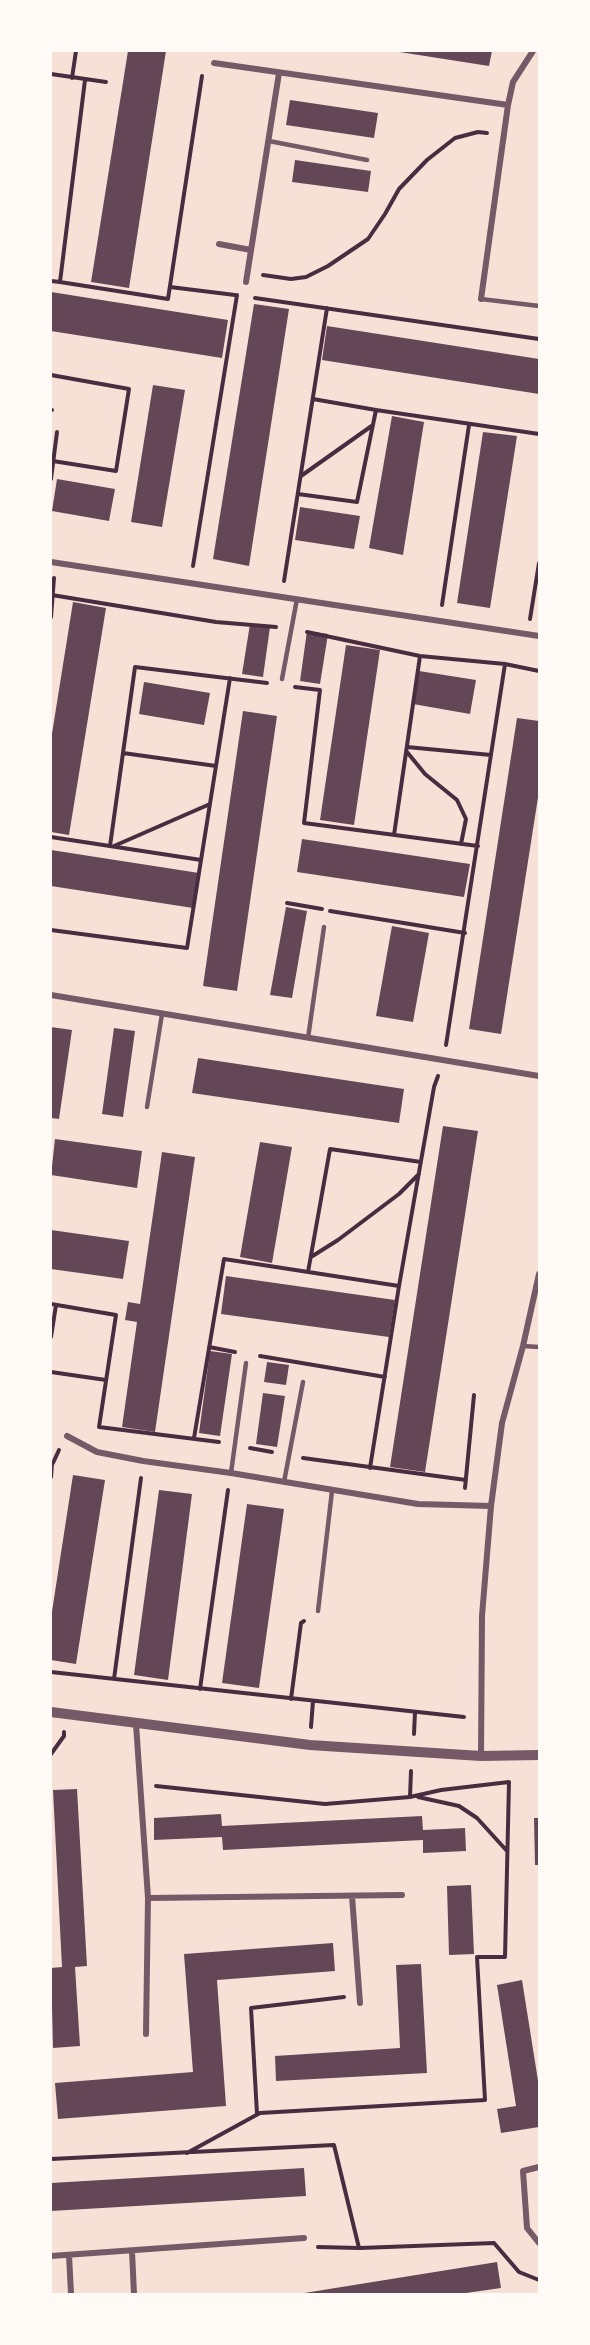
<!DOCTYPE html>
<html>
<head>
<meta charset="utf-8">
<style>
  body { margin:0 }
  #map { position:relative; width:590px; height:2345px; overflow:hidden; background:#f7e1d7; font-family:"DM Sans",sans-serif }
  canvas { display:block }
  .frame { position:absolute; inset:0; border:52px solid #fffaf5; pointer-events:none }
</style>
</head>
<body>
<div id="map">
<canvas width="590" height="2345"></canvas>
<div class="frame"></div>
</div>
<script>
const c = document.querySelector('canvas').getContext('2d');
c.lineJoin = 'round';
function paint(path, color) {
  c.fillStyle = color;
  c.fill(path, 'evenodd');
}
function toPath(rows) {
  const path = new Path2D();
  for (const r of rows) {
    path.moveTo(r[0], r[1]);
    for (let i = 2; i < r.length; i += 2) path.lineTo(r[i], r[i + 1]);
  }
  return path;
}
function stroke(path, color, width, dash) {
  c.strokeStyle = color;
  c.lineWidth = width;
  c.lineCap = dash ? 'butt' : 'round';
  c.setLineDash(dash || []);
  c.stroke(path);
}
const building = toPath([
  [128,51,166,51,129,288,91,282],
  [393,51,492,51,489,66],
  [290,100,378,113,374,138,286,125],
  [295,160,371,171,368,192,292,182],
  [51,292,228,320,222,358,51,331],
  [254,304,289,309,249,566,213,559],
  [327,326,539,359,539,394,322,360],
  [153,385,185,390,162,527,131,522],
  [392,416,424,422,403,555,369,548],
  [483,432,517,436,490,608,457,603],
  [57,479,115,489,109,521,52,511],
  [300,507,360,516,354,549,295,540],
  [73,602,106,608,69,835,51,832,51,740],
  [250,624,270,627,263,677,242,674],
  [307,631,328,634,320,684,300,681],
  [346,645,380,650,354,825,320,820],
  [419,671,476,680,470,714,413,704],
  [144,682,210,693,204,725,139,714],
  [243,711,277,716,237,991,203,986],
  [517,718,539,721,539,791,501,1034,469,1029],
  [302,839,470,864,464,897,297,872],
  [51,850,199,873,193,908,51,886],
  [286,907,307,911,292,998,270,995],
  [392,926,429,933,413,1022,376,1016],
  [51,1027,72,1030,59,1119,51,1118],
  [114,1028,135,1031,123,1117,102,1114],
  [198,1058,404,1089,399,1123,192,1093],
  [443,1126,478,1131,425,1472,390,1467],
  [55,1139,142,1151,137,1188,51,1175],
  [260,1142,292,1147,272,1263,240,1257],
  [162,1152,195,1157,155,1432,122,1427,137,1322,125,1320,128,1302,140,1304],
  [51,1230,129,1241,123,1279,51,1269],
  [226,1276,395,1300,389,1337,221,1314],
  [210,1351,232,1354,220,1436,199,1433],
  [267,1362,289,1365,286,1385,264,1382],
  [263,1393,285,1396,277,1447,256,1444],
  [73,1475,105,1480,76,1664,51,1660,51,1618],
  [159,1490,192,1494,168,1680,134,1675],
  [247,1504,284,1509,259,1688,222,1683],
  [77,1789,87,1966,75,1967,80,2046,53,2048,51,1968,62,1967,53,1790],
  [221,1814,222,1826,422,1816,423,1830,465,1828,466,1851,423,1853,423,1840,223,1850,222,1837,154,1840,154,1818],
  [534,1818,539,1818,539,1865,535,1865],
  [471,1885,474,1954,449,1955,447,1886],
  [333,1943,335,1971,217,1980,226,2106,58,2119,55,2083,193,2072,184,1954],
  [421,1964,427,2073,276,2081,275,2056,400,2048,396,1965],
  [522,1980,539,2087,539,2127,501,2133,497,2109,516,2106,497,1985],
  [304,2168,306,2196,51,2211,51,2183],
  [497,2262,501,2288,459,2294,298,2294]
]);
const path = toPath([
  [51,74,106,82],
  [72,78,76,51],
  [263,275,291,279,306,277,328,266,368,239,385,214,399,189,427,160,455,138,478,132,487,133],
  [51,281,60,282,85,80],
  [60,282,168,299,202,76],
  [170,287,235,295],
  [255,298,539,339],
  [51,375,129,389,116,471,53,461],
  [51,410,52,410],
  [376,410,539,434],
  [301,476,373,425],
  [51,479,57,432],
  [298,494,357,502,376,410,313,399],
  [193,566,237,295],
  [284,581,327,308],
  [52,595,216,622,276,627],
  [442,605,469,425],
  [51,617,54,578],
  [530,619,539,563],
  [307,632,420,656,505,664,539,671],
  [295,687,320,690,304,823,478,846],
  [407,747,491,755],
  [407,752,425,774,457,800,466,819,461,844],
  [123,753,216,766],
  [394,835,420,656],
  [51,837,201,860],
  [110,846,135,667,267,683],
  [114,846,210,804],
  [287,903,322,909],
  [330,911,465,933],
  [51,930,187,948,230,678],
  [446,1045,505,664],
  [311,1257,338,1240,399,1194,419,1174],
  [308,1272,330,1149,421,1162],
  [51,1304,116,1315,99,1427,219,1442],
  [51,1337,56,1305],
  [209,1347,235,1352],
  [260,1356,385,1377],
  [51,1372,106,1380],
  [194,1438,224,1259,399,1286,434,1087,438,1076],
  [250,1448,272,1452],
  [303,1458,466,1480],
  [53,1463,59,1450],
  [370,1468,399,1286],
  [51,1477,52,1463],
  [465,1488,474,1395],
  [51,1672,464,1717],
  [114,1679,141,1478],
  [200,1689,228,1490],
  [291,1699,301,1623,304,1621],
  [311,1727,313,1701],
  [414,1734,415,1712],
  [51,1754,64,1736,64,1732],
  [156,1786,325,1804,410,1797,441,1790,509,1782,505,1957,477,1957,485,2100,260,2113,187,2153],
  [410,1797,411,1771],
  [418,1797,459,1806,477,1818,507,1851],
  [257,2114,251,2008,344,1997],
  [51,2159,334,2145,359,2248,318,2247],
  [360,2248,494,2243,519,2272,539,2280]
]);
const service = toPath([
  [269,141,367,160],
  [481,299,539,306],
  [282,679,297,599],
  [308,1038,324,927],
  [147,1107,162,1014],
  [523,1346,539,1347],
  [231,1473,246,1363],
  [284,1482,303,1382],
  [318,1611,332,1491]
]);
const minor = toPath([
  [214,63,508,105],
  [219,244,251,250],
  [246,282,279,73],
  [481,299,508,105,513,82,533,51],
  [51,562,539,636],
  [51,995,539,1076],
  [67,1436,97,1452,143,1461,231,1473,418,1504,491,1506],
  [136,1724,148,1898,146,2034],
  [481,1756,482,1616,491,1506,502,1423,523,1346,539,1274],
  [352,1896,360,2003],
  [148,1898,402,1895],
  [539,2167,523,2171,527,2228,539,2243],
  [132,2251,134,2294],
  [69,2255,71,2294],
  [51,2256,304,2238]
]);
const tertiary = toPath([
  [51,1712,310,1745,481,1756,539,1755]
]);
paint(building, '#644757');
stroke(path, '#4a2c40', 4);
stroke(service, '#755966', 4.5);
stroke(minor, '#755966', 6);
stroke(tertiary, '#755966', 10);
</script>
</body>
</html>
